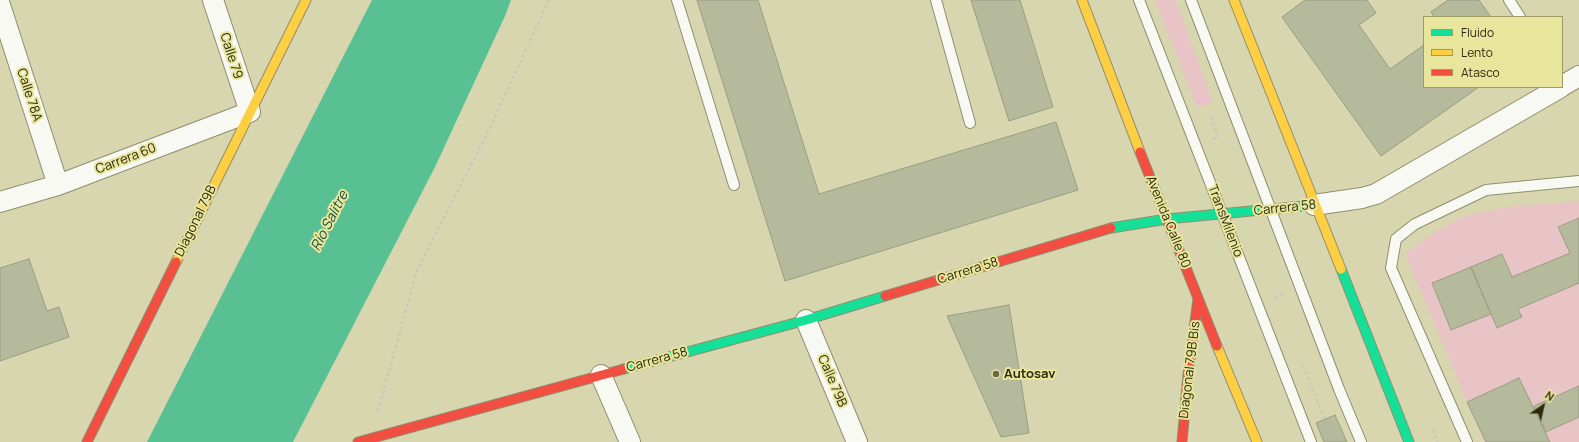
<!DOCTYPE html>
<html>
<head>
<meta charset="utf-8">
<style>
  body { margin:0 }
  #map { position:relative; width:1579px; height:442px; overflow:hidden; background:#d7d6ae; font-family:Manrope,sans-serif }
  canvas { display:block }
  .legend { position:absolute; left:1423px; top:16px; width:140px; height:72px; box-sizing:border-box; background:#e8e59d; border:1px solid #9d9b64; margin:0; padding:5px 7px; list-style:none; font-size:12px; color:#2d2b0e }
  .legend li { display:flex; align-items:center; gap:8px; height:20px }
  .legend b { width:20px; border:1px solid #9d9b64 }
  .north { position:absolute; left:1523px; top:386px; width:40px; height:40px; -webkit-text-stroke:3px #e8e59d; paint-order:stroke; rotate:34deg; font-size:11px; font-weight:700; line-height:16px; text-align:center; color:#2d2b0e }
  .north::after { content:''; display:block; margin:auto; width:14px; height:18px; background:#2d2b0e; clip-path:polygon(50% 0,100% 100%,50% 72%,0 100%) }
</style>
</head>
<body>
<div id="map">
<canvas width="1579" height="442"></canvas>
<ul class="legend">
<li><b style="height:5px;background:#16e098"></b>Fluido</li>
<li><b style="height:5px;background:#ffcf43"></b>Lento</li>
<li><b style="height:5px;background:#f24e42"></b>Atasco</li>
</ul>
<div class="north">N</div>
</div>
<script>
const c = document.querySelector('canvas').getContext('2d');
c.lineJoin = 'round';
function paint(path, color) {
  c.fillStyle = color;
  c.fill(path, 'evenodd');
}
function toPath(rows) {
  const path = new Path2D();
  for (const r of rows) {
    path.moveTo(r[0], r[1]);
    for (let i = 2; i < r.length; i += 2) path.lineTo(r[i], r[i + 1]);
  }
  return path;
}
function stroke(path, color, width, dash) {
  c.strokeStyle = color;
  c.lineWidth = width;
  c.lineCap = dash ? 'butt' : 'round';
  c.setLineDash(dash || []);
  c.stroke(path);
}
function label(font, color, halo, rows, align = 'center') {
  c.font = font + ' Manrope,sans-serif';
  c.lineWidth = 4;
  c.setLineDash([]);
  c.textBaseline = 'middle';
  c.strokeStyle = halo;
  c.fillStyle = color;
  for (const [text, x, y, turn = 0] of rows) {
    c.save();
    c.translate(x, y);
    c.rotate((+turn || 0) * Math.PI / 180);
    c.textAlign = isNaN(turn) ? turn : align;
    if (halo) c.strokeText(text, 0, 0);
    c.fillText(text, 0, 0);
    c.restore();
  }
}
const green = toPath([
  [1155,0,1176,0,1213,102,1197,108],
  [1579,201,1579,442,1484,442,1405,254,1434,232,1467,215,1507,207]
]);
const water = toPath([
  [372,0,511,0,505,16,435,167,293,442,147,442]
]);
const building = toPath([
  [697,0,758,0,819,194,1056,122,1078,190,785,281,697,0],
  [971,0,1020,0,1053,107,1009,121,971,0],
  [1305,0,1367,0,1376,13,1359,25,1390,69,1424,45,1424,87,1479,87,1381,156,1282,17,1305,0],
  [1448,0,1479,0,1491,17,1434,17,1431,12,1448,0],
  [1579,218,1579,283,1518,309,1522,317,1497,328,1471,267,1502,254,1512,277,1570,253,1558,227,1579,218],
  [29,259,47,311,59,307,69,337,0,361,0,268,29,259],
  [1471,267,1491,314,1451,330,1432,283,1471,267],
  [1009,305,1029,433,1001,437,947,316,1009,305],
  [1519,378,1550,442,1486,442,1467,402,1519,378],
  [1579,386,1579,417,1546,432,1534,406,1579,386],
  [1335,415,1347,442,1324,442,1316,423,1335,415]
]);
const path = toPath([
  [1213,139,1218,138,1211,118,1215,117],
  [1274,298,1285,294],
  [1303,366,1325,419],
  [378,411,417,270,486,136,549,0],
  [1432,430,1438,442]
]);
const lane = toPath([
  [677,0,734,185],
  [936,0,970,123],
  [1139,0,1311,442],
  [1191,0,1339,389,1361,442],
  [1509,0,1520,17],
  [1467,442,1391,268,1396,239,1415,224,1486,190,1579,181]
]);
const street = toPath([
  [0,5,58,185],
  [1562,86,1579,76],
  [0,202,58,185,250,112,213,0],
  [1314,205,1362,198,1376,194,1561,87],
  [806,320,857,442],
  [601,375,630,442]
]);
const fast = toPath([
  [1111,228,1167,219,1314,205],
  [1341,269,1409,442],
  [624,369,806,320,885,296]
]);
const slow = toPath([
  [1082,0,1140,152],
  [1234,0,1341,269],
  [176,262,306,0],
  [1217,346,1257,442]
]);
const jam = toPath([
  [1140,152,1217,346],
  [885,296,1111,228],
  [87,442,176,262],
  [358,442,624,369],
  [1182,442,1188,375,1198,299]
]);
const markers = [
  [996,374,4,"#686746"]
];
const streetNames = [
  ["Calle 79",231,56,72],
  ["Calle 78A",29,95,72],
  ["Carrera 60",126,159,-21],
  ["Carrera 58",1285,208,-6],
  ["Diagonal 79B",196,221,-64],
  ["TransMilenio",1225,221,69],
  ["Avenida Calle 80",1168,222,68],
  ["Carrera 58",968,271,-17],
  ["Carrera 58",657,360,-15],
  ["Diagonal 79B Bis",1190,370,-83],
  ["Calle 79B",832,381,67]
];
const poiNames = [
  ["Autosav",1004,374]
];
const waterNames = [
  ["Río Salitre",330,221,-63]
];
paint(green, '#e9c4c6');
paint(water, '#59c094');
paint(building, '#b6ba9c');
stroke(building, '#9a9e80', 1);
stroke(lane, '#908e6f', 12);
stroke(street, '#908e6f', 22);
stroke(fast, '#908e6f', 11);
stroke(slow, '#908e6f', 11);
stroke(jam, '#908e6f', 11);
stroke(path, '#c9c8bc', 2.5, [3, 3]);
stroke(lane, '#f9f9f3', 10);
stroke(street, '#f9f9f3', 20);
stroke(fast, '#16e098', 9);
stroke(slow, '#ffcf43', 9);
stroke(jam, '#f24e42', 9);
for (const [x, y, r, color] of markers) {
  const dot = new Path2D();
  dot.arc(x, y, r, 0, 2 * Math.PI);
  c.fillStyle = color;
  c.fill(dot);
  stroke(dot, '#e8e59d', 1.5);
}
label('13px', '#2d2b0e', '#e8e59d', streetNames);
label('bold 13px', '#2d2b0e', '#e8e59d', poiNames, 'left');
label('italic 14px', '#174e3b', '#e8e59d', waterNames);
</script>
</body>
</html>
